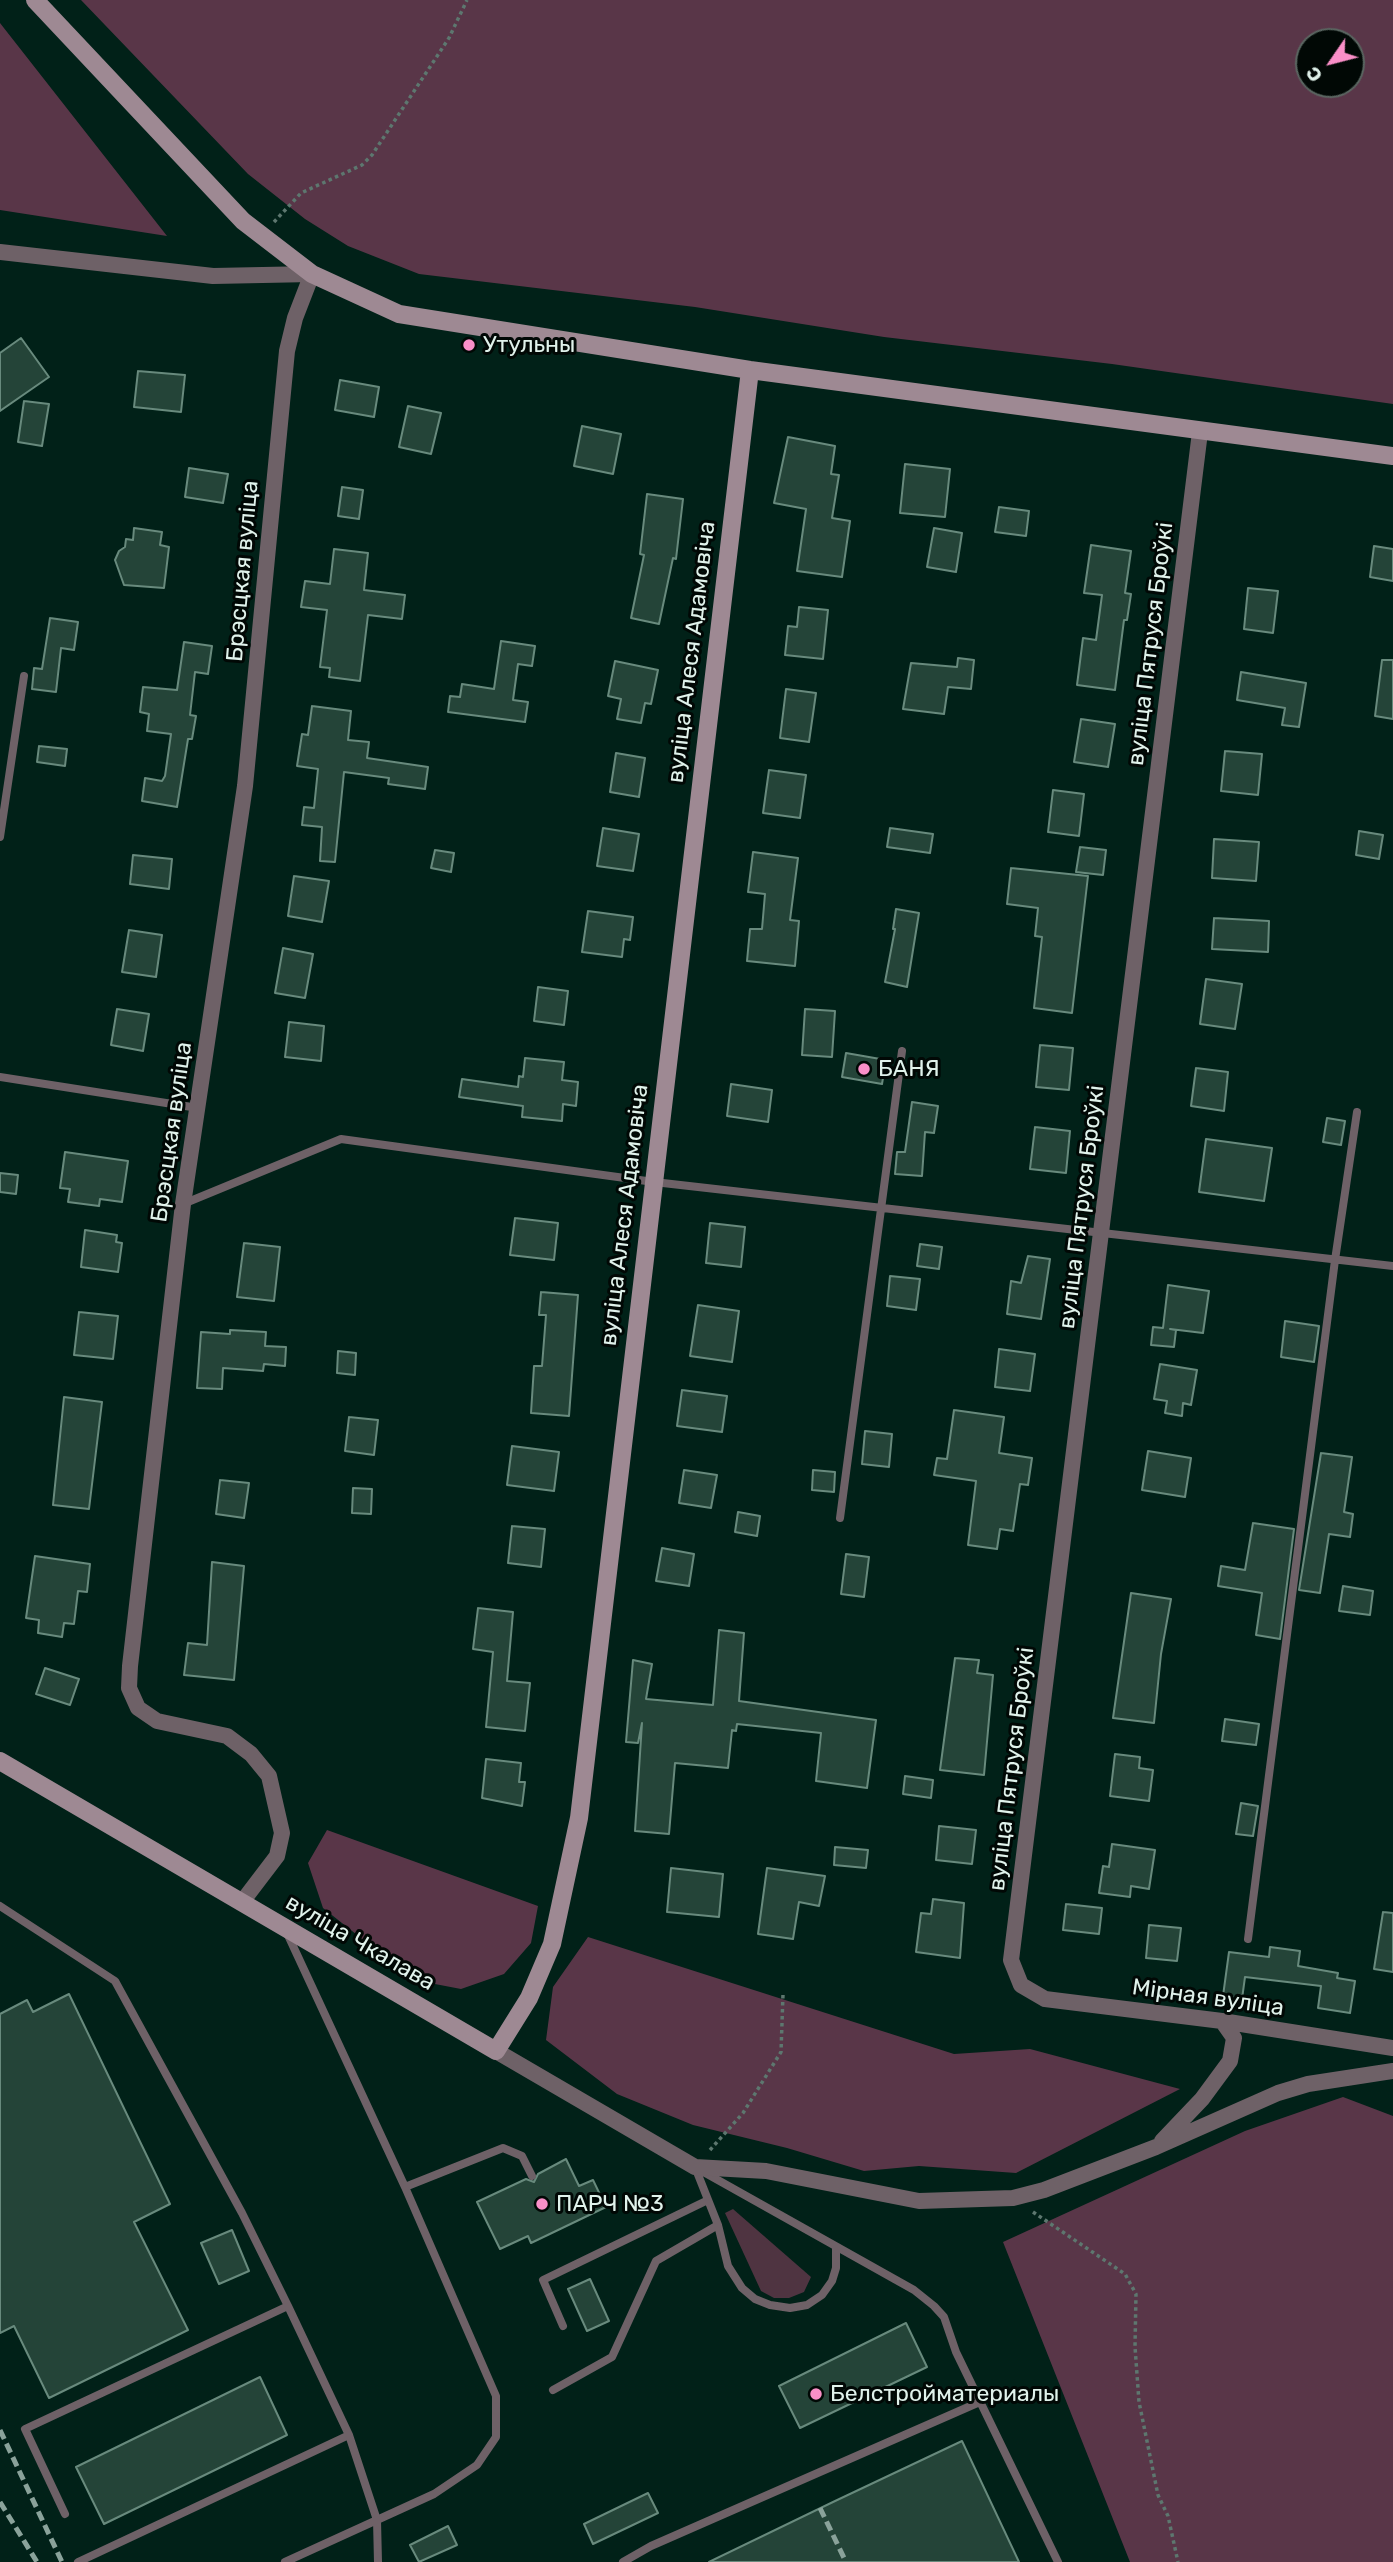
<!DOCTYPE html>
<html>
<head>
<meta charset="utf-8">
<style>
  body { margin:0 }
  #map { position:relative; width:1393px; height:2562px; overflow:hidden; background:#012118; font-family:Rubik,sans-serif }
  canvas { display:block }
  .north { position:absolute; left:1295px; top:28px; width:70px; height:70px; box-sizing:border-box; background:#010805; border:2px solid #5a6661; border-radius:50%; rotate:235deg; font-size:19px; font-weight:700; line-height:28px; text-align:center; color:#e0f2eb }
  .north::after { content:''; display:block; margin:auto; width:24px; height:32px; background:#fa8fc8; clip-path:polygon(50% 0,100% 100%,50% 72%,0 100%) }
</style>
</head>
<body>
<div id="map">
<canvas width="1393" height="2562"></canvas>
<div class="north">С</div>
</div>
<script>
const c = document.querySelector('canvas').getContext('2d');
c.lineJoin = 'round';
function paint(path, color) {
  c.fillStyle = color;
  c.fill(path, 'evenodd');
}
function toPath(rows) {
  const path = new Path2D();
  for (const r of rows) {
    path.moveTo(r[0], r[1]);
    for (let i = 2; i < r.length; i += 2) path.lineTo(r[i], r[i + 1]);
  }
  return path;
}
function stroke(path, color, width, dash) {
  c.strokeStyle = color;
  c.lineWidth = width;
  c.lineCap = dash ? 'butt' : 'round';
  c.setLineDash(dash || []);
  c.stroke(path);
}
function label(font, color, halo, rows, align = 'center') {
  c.font = font + ' Rubik,sans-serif';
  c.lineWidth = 6;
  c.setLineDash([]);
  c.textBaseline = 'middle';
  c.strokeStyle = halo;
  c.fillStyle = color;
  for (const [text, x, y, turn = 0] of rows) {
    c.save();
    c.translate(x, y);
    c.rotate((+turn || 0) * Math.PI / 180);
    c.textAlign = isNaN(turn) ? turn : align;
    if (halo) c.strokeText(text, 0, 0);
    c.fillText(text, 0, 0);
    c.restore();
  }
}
const green = toPath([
  [733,2209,811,2277,804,2292,789,2298,774,2298,761,2291,725,2213]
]);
const forest = toPath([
  [81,0,1393,0,1393,404,1112,364,884,337,695,307,419,274,348,246,305,219,248,174],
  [1309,42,1351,42,1351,84,1309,84],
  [0,23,167,236,0,210],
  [327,1830,538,1906,531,1943,504,1974,461,1989,414,1980,323,1908,308,1863],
  [588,1937,954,2054,1030,2049,1180,2089,1016,2173,919,2166,864,2171,787,2148,693,2125,617,2094,546,2040,553,1987],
  [1343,2097,1393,2116,1393,2562,1130,2562,1003,2242,1245,2131]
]);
const building = toPath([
  [21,338,49,377,0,411,0,353,21,338],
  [138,371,185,375,181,412,134,407,138,371],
  [340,380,379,387,374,417,335,410,340,380],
  [24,401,49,404,42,446,18,442,24,401],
  [408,406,441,413,431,454,399,447,408,406],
  [582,426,621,434,613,474,574,466,582,426],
  [788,437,835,446,831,474,839,475,832,518,850,521,842,577,797,571,806,509,774,503,788,437],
  [905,464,950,469,945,517,900,513,905,464],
  [189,468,228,474,223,503,185,497,189,468],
  [342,487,363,490,359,519,338,516,342,487],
  [647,494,683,499,676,559,673,558,659,624,631,618,644,555,640,554,647,494],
  [999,507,1029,511,1026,536,995,532,999,507],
  [134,528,162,532,160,545,169,547,164,588,124,585,115,560,119,551,125,547,126,539,133,540,134,528],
  [934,528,962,533,956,572,927,567,934,528],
  [1091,545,1131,551,1125,593,1131,594,1127,620,1124,620,1115,690,1077,685,1083,638,1096,640,1102,595,1084,593,1091,545],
  [1374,546,1393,549,1393,581,1370,577,1374,546],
  [334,549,368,553,364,590,405,595,402,619,368,615,360,681,329,677,330,668,320,667,327,610,301,607,305,581,330,584,334,549],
  [1248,588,1278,591,1273,633,1244,629,1248,588],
  [799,607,828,610,823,659,785,655,788,626,797,627,799,607],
  [50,618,78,622,74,650,61,648,56,692,32,689,34,668,42,669,50,618],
  [501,641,535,646,532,666,518,664,513,700,528,702,525,722,448,712,450,696,460,697,462,684,494,689,501,641],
  [184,642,212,646,208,674,195,672,190,715,196,716,192,739,188,739,177,807,142,801,145,778,162,781,165,776,171,734,147,731,149,714,140,712,143,687,177,690,184,642],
  [958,658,974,660,971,689,948,687,944,714,903,709,911,663,957,667,958,658],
  [1382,660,1393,660,1393,719,1375,716,1382,660],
  [615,661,658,670,651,704,645,703,641,723,617,719,621,699,608,696,615,661],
  [1241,672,1306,683,1299,727,1282,725,1285,708,1237,700,1241,672],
  [786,689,816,693,809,742,780,738,786,689],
  [312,706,351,711,348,740,369,742,367,758,428,767,425,789,388,784,389,778,344,772,335,862,320,861,322,827,302,825,304,807,314,808,318,769,297,766,302,734,308,735,312,706],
  [1081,719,1115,724,1108,767,1074,762,1081,719],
  [39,746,67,749,65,766,37,762,39,746],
  [1225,751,1262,754,1258,795,1221,791,1225,751],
  [616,753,645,758,639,797,610,792,616,753],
  [769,770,806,775,800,818,763,813,769,770],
  [1053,790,1084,794,1079,836,1048,832,1053,790],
  [603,828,639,834,633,871,597,866,603,828],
  [890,828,933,834,930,853,887,847,890,828],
  [1359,831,1383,835,1379,859,1356,855,1359,831],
  [1214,839,1259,842,1256,881,1212,878,1214,839],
  [1080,847,1106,850,1103,875,1076,872,1080,847],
  [435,850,454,853,451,872,431,868,435,850],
  [753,852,798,858,790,920,799,921,795,966,747,961,750,929,762,929,765,894,748,892,753,852],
  [133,855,172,859,169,889,130,884,133,855],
  [1011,868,1088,876,1072,1013,1034,1008,1042,937,1035,936,1038,908,1007,904,1011,868],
  [294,876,329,881,322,922,288,916,294,876],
  [896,909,919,913,907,987,885,982,895,929,893,929,896,909],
  [588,911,633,917,630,940,624,939,622,957,582,952,588,911],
  [1214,918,1269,921,1268,952,1212,949,1214,918],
  [129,930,162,935,156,977,122,972,129,930],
  [283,948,313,954,305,998,275,993,283,948],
  [1206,979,1242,984,1235,1029,1200,1024,1206,979],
  [538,987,568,991,564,1025,534,1021,538,987],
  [117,1009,149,1014,143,1051,111,1045,117,1009],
  [805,1009,835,1011,832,1057,802,1055,805,1009],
  [289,1022,324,1026,321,1061,285,1057,289,1022],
  [1040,1045,1073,1048,1069,1090,1036,1087,1040,1045],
  [846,1053,886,1060,882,1084,842,1077,846,1053],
  [525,1058,564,1062,562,1080,578,1082,576,1106,563,1104,562,1121,522,1117,523,1106,459,1097,462,1079,518,1087,519,1076,523,1077,525,1058],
  [1196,1068,1228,1072,1224,1111,1191,1106,1196,1068],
  [731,1084,772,1090,768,1122,727,1116,731,1084],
  [912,1102,938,1106,934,1133,925,1132,922,1176,895,1174,897,1152,905,1152,912,1102],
  [1327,1118,1345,1121,1341,1145,1323,1142,1327,1118],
  [1035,1127,1070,1131,1066,1173,1030,1169,1035,1127],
  [1206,1139,1272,1148,1264,1201,1199,1192,1206,1139],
  [65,1152,128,1161,122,1202,100,1199,99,1206,68,1202,70,1189,60,1188,65,1152],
  [0,1173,18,1175,16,1194,0,1192,0,1173],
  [515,1218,558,1223,554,1260,510,1255,515,1218],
  [710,1223,745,1227,741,1267,706,1263,710,1223],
  [85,1230,117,1235,116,1242,122,1243,118,1272,81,1267,85,1230],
  [244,1243,280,1247,274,1301,237,1297,244,1243],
  [920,1244,942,1247,939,1269,917,1266,920,1244],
  [1028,1256,1050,1259,1041,1319,1007,1314,1011,1281,1021,1283,1028,1256],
  [890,1276,920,1279,916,1310,887,1306,890,1276],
  [1168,1285,1209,1291,1203,1333,1170,1329,1176,1330,1174,1347,1151,1345,1153,1327,1163,1328,1168,1285],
  [541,1292,578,1295,569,1416,531,1413,534,1366,542,1366,546,1315,539,1315,541,1292],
  [698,1305,739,1311,732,1362,690,1356,698,1305],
  [79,1312,118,1316,113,1359,74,1355,79,1312],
  [1285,1321,1319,1326,1314,1362,1281,1357,1285,1321],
  [230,1330,266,1332,265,1346,286,1347,285,1366,264,1364,263,1371,223,1368,222,1389,197,1388,201,1332,230,1334,230,1330],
  [999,1349,1035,1354,1030,1391,995,1387,999,1349],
  [338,1351,356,1353,355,1375,337,1373,338,1351],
  [1160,1364,1197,1370,1191,1405,1183,1403,1182,1416,1165,1413,1167,1401,1154,1399,1160,1364],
  [682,1390,727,1396,722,1432,677,1426,682,1390],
  [64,1397,102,1402,89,1509,53,1505,64,1397],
  [954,1410,1004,1417,999,1453,1032,1458,1028,1485,1020,1484,1013,1531,1000,1529,997,1549,968,1545,976,1481,934,1475,937,1458,947,1459,954,1410],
  [349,1417,378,1420,374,1455,345,1451,349,1417],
  [865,1431,892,1434,889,1467,862,1464,865,1431],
  [512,1446,559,1452,554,1491,507,1485,512,1446],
  [1148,1451,1191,1458,1185,1497,1142,1490,1148,1451],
  [1321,1453,1352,1457,1344,1512,1353,1514,1350,1537,1329,1534,1320,1593,1299,1590,1321,1453],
  [684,1470,717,1475,711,1508,679,1503,684,1470],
  [813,1470,835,1472,834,1492,812,1490,813,1470],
  [220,1480,249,1483,244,1518,216,1514,220,1480],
  [353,1488,372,1489,371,1514,352,1513,353,1488],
  [738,1512,760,1516,757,1536,735,1532,738,1512],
  [1253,1523,1294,1529,1280,1639,1256,1635,1262,1593,1218,1586,1221,1566,1245,1570,1253,1523],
  [512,1526,545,1529,541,1567,508,1563,512,1526],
  [662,1548,694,1554,689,1586,656,1581,662,1548],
  [846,1554,869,1557,864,1597,841,1594,846,1554],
  [35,1556,90,1564,87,1592,78,1591,74,1624,64,1623,62,1637,38,1633,39,1620,26,1618,35,1556],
  [212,1562,244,1566,234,1680,184,1675,188,1643,207,1645,212,1562],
  [1343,1586,1373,1591,1370,1615,1339,1611,1343,1586],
  [1131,1593,1171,1599,1161,1654,1154,1723,1113,1718,1131,1593],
  [478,1608,513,1612,507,1681,530,1683,525,1731,486,1727,493,1652,473,1649,478,1608],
  [719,1630,744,1633,739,1701,876,1720,867,1788,816,1781,821,1733,737,1724,736,1731,732,1730,728,1768,675,1763,669,1834,635,1831,642,1723,638,1743,626,1742,633,1660,652,1664,646,1699,713,1705,719,1630],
  [955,1658,979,1660,977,1673,993,1675,984,1775,940,1770,955,1658],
  [45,1668,79,1679,70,1705,36,1694,45,1668],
  [1225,1719,1259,1724,1256,1745,1222,1741,1225,1719],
  [1115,1754,1140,1757,1139,1768,1153,1770,1149,1801,1110,1796,1115,1754],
  [486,1759,521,1763,519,1782,525,1782,522,1806,482,1798,486,1759],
  [905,1776,933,1780,931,1798,903,1794,905,1776],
  [1241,1803,1258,1806,1253,1836,1236,1834,1241,1803],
  [939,1826,976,1830,972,1864,936,1860,939,1826],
  [1112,1844,1155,1850,1149,1889,1131,1886,1130,1897,1099,1893,1103,1866,1109,1867,1112,1844],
  [835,1847,868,1850,866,1868,834,1865,835,1847],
  [671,1868,723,1874,719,1917,667,1912,671,1868],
  [767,1868,825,1876,819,1906,799,1902,793,1939,758,1934,767,1868],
  [933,1899,964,1903,960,1958,916,1952,921,1913,931,1914,933,1899],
  [1066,1904,1102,1908,1099,1934,1063,1930,1066,1904],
  [1383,1912,1393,1913,1393,1972,1374,1969,1383,1912],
  [1149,1925,1181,1928,1177,1961,1146,1958,1149,1925],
  [1270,1947,1300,1951,1298,1966,1338,1973,1337,1978,1355,1981,1350,2013,1318,2008,1321,1986,1245,1977,1242,1999,1223,1996,1229,1952,1269,1957,1270,1947],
  [69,1994,170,2204,134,2222,188,2330,49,2398,14,2326,0,2333,0,2014,27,2000,33,2012,69,1994],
  [566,2159,579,2186,593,2180,606,2207,531,2243,528,2236,500,2249,477,2202,526,2179,534,2182,538,2174,566,2159],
  [232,2230,249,2271,219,2284,201,2243,232,2230],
  [590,2279,609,2321,587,2331,568,2289,590,2279],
  [906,2323,927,2367,800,2428,779,2386,906,2323],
  [260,2377,287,2435,104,2524,76,2467,260,2377],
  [962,2441,1019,2562,709,2562,833,2502,962,2441],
  [648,2493,658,2513,593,2544,584,2524,648,2493],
  [448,2526,457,2545,419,2562,410,2545,448,2526]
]);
const path = toPath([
  [274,222,301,193,362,165,372,155,449,38,467,0],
  [710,2150,743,2113,781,2052,783,1994],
  [1033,2212,1125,2274,1136,2294,1135,2347,1139,2402,1158,2495,1168,2516,1178,2562]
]);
const lane = toPath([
  [0,837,24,676],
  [0,1077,198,1108],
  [183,1204,341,1139,654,1182,1393,1266],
  [840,1518,902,1051],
  [0,1906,115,1981,242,2213,288,2306],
  [1248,1939,1335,1260,1357,1112],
  [695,2167,718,2225,728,2266,742,2288,755,2299,770,2305,790,2308,807,2305,822,2295,832,2281,836,2268,836,2247],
  [700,2170,914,2290,934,2306,944,2317,956,2352,1058,2562],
  [405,2187,503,2148,522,2156,532,2176],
  [563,2326,543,2280,708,2200],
  [553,2390,612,2357,656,2261,718,2225],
  [349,2435,377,2520,378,2562],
  [65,2514,25,2429,288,2306,349,2435,78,2562],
  [285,2562,434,2494,477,2465,496,2437,496,2396,405,2187,287,1933],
  [623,2562,651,2546,982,2401]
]);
const street = toPath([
  [0,252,213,276,312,274,295,318,287,351,245,786,183,1204,130,1666,129,1688,138,1708,157,1721,227,1736,251,1754,269,1776,282,1833,277,1856,242,1902],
  [1200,432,1011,1960,1021,1985,1045,1999,1222,2021,1393,2048],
  [496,2051,695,2167,766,2171,919,2201,1013,2198,1044,2190,1156,2147,1278,2093,1308,2084,1393,2071],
  [1162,2141,1202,2099,1230,2061,1234,2038,1222,2021]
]);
const secondary = toPath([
  [35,0,243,221,312,274,399,314,750,370,1393,456],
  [0,1761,496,2051,529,1998,552,1944,579,1818,750,370]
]);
const rail = toPath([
  [0,2430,62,2562],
  [0,2502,37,2562],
  [820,2508,846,2562]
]);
const markers = [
  [469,345,7,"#fa8fc8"],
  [864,1069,7,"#fa8fc8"],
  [542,2204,7,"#fa8fc8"],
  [816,2394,7,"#fa8fc8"]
];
const poiNames = [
  ["Утульны",483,345],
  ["БАНЯ",878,1069],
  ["ПАРЧ №3",556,2204],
  ["Белстройматериалы",830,2394]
];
const streetNames = [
  ["Брэсцкая вуліца",243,571,-85],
  ["вуліца Пятруся Броўкі",1151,644,-83],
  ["вуліца Алеся Адамовіча",692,652,-83],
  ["Брэсцкая вуліца",172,1132,-82],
  ["вуліца Пятруся Броўкі",1082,1207,-83],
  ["вуліца Алеся Адамовіча",625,1215,-83],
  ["вуліца Пятруся Броўкі",1012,1769,-83],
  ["вуліца Чкалава",360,1943,30],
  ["Мірная вуліца",1208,1998,8]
];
paint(green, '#4f3441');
paint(forest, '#593648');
paint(building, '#244438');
stroke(building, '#688a7d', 2);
stroke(path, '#5d776f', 3.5, [3.5, 3.5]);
stroke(lane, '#6e6167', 8);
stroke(street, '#6e6167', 16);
stroke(secondary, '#9e8993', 18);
stroke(rail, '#8aa29a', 5, [10, 5]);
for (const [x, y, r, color] of markers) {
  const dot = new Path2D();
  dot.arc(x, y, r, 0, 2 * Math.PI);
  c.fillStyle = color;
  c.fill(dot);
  stroke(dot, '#010805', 2.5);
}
label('23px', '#e0f2eb', '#010805', poiNames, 'left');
label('23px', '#e0f2eb', '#010805', streetNames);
</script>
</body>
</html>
